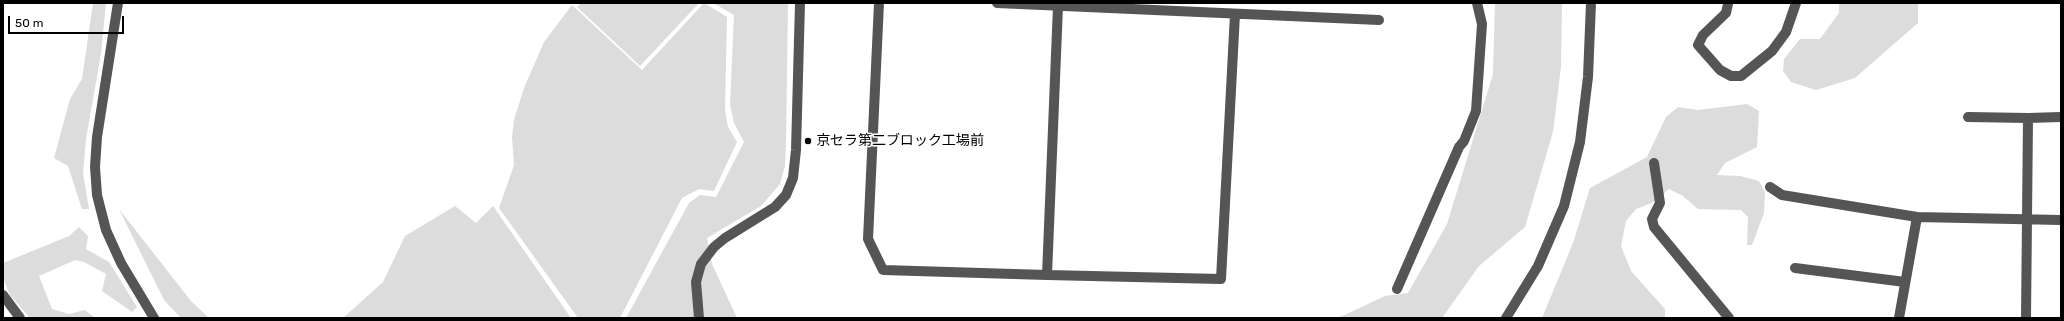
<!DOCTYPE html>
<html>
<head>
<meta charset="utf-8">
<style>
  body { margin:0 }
  #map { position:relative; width:2064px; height:321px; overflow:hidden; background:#fff; font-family:Rubik,sans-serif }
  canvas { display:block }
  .frame { position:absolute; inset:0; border:4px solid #000; pointer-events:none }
  .scale { position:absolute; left:8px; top:16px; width:116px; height:18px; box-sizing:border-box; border:2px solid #000; border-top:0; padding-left:5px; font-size:12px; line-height:14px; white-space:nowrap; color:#000; -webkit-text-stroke:3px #fff; paint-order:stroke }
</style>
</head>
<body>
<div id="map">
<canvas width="2064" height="321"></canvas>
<div class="frame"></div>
<div class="scale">50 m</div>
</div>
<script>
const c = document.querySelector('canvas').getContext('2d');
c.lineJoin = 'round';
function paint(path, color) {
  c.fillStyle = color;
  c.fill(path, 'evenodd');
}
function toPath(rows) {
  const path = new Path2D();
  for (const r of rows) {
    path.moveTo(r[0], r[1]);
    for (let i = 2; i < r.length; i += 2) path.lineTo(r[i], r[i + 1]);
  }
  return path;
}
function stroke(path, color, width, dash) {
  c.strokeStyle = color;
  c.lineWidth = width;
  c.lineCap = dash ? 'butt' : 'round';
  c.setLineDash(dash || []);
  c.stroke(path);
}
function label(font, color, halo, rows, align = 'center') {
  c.font = font + ' Rubik,"Noto Sans JP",sans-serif';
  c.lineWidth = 3;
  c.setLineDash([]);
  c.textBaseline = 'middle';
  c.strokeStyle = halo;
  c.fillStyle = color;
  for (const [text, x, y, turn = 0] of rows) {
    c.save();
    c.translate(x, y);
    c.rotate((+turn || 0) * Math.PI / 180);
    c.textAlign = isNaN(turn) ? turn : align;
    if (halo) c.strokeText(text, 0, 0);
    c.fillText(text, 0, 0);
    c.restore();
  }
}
const green = toPath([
  [93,3,106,3,101,54,86,139,83,173,89,209,82,209,68,166,54,158,70,99,82,79],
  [581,3,699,3,640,66,577,7],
  [704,3,727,17,725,109,728,127,737,142,714,191,699,189,682,198,620,318,578,318,499,208,514,165,512,137,514,120,524,88,544,42,572,5,642,70],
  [713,3,788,3,786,143,785,166,780,184,761,206,707,238,712,264,737,318,626,318,689,203,700,195,716,197,744,142,734,123,730,105,734,15],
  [1495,3,1562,3,1561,67,1553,132,1525,227,1479,266,1442,318,1338,318,1385,296,1408,293,1447,224,1493,74],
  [1839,3,1918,3,1918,23,1855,78,1816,90,1791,82,1783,71,1784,59,1800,39,1820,39,1839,13],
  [1747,104,1759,111,1757,147,1725,163,1717,175,1740,176,1759,181,1765,192,1764,213,1752,245,1747,245,1748,217,1741,210,1698,209,1683,196,1669,189,1652,203,1636,209,1626,221,1621,246,1631,271,1665,309,1665,318,1542,318,1573,243,1590,188,1647,157,1666,117,1678,107,1698,110],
  [455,206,476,223,493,206,571,318,343,318,383,282,405,236],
  [119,209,191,301,209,318,181,318,164,300],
  [79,227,88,236,86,249,109,262,137,307,132,312,102,291,106,274,84,262,75,260,39,276,52,309,69,314,85,310,95,318,30,318,10,295,3,278,3,263,69,236]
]);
const minor = toPath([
  [118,3,97,137,95,167,97,195,106,230,121,263,154,318],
  [879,3,868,239,883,270,1047,275,1221,279,1235,14],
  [997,3,1379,20],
  [1728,4,1726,13,1703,35,1698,45,1720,70,1731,76,1741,76,1772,51,1786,32,1796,3],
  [1968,117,2028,118,2026,318],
  [2028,118,2061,117],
  [1654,163,1660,203,1652,219,1654,227,1729,318],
  [1770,187,1782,195,1917,217,2061,220],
  [1795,268,1905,282],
  [1047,275,1058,6],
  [1397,289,1459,147,1464,141,1476,111,1482,24,1477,3],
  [3,295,20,318],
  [699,318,696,282,701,264,714,247,725,238,775,207,786,195,793,178,796,150,800,3],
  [1506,318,1538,266,1564,206,1580,142,1588,77,1591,3],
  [1899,318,1917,217]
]);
const markers = [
  [808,141,4,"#000"]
];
const poiNames = [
  ["京セラ第二ブロック工場前",816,141]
];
paint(green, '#dcdcdc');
stroke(minor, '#555', 10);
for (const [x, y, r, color] of markers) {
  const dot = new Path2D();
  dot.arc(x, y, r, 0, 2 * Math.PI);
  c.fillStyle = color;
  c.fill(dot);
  stroke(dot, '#fff', 1.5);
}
label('14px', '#000', '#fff', poiNames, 'left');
</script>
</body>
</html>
